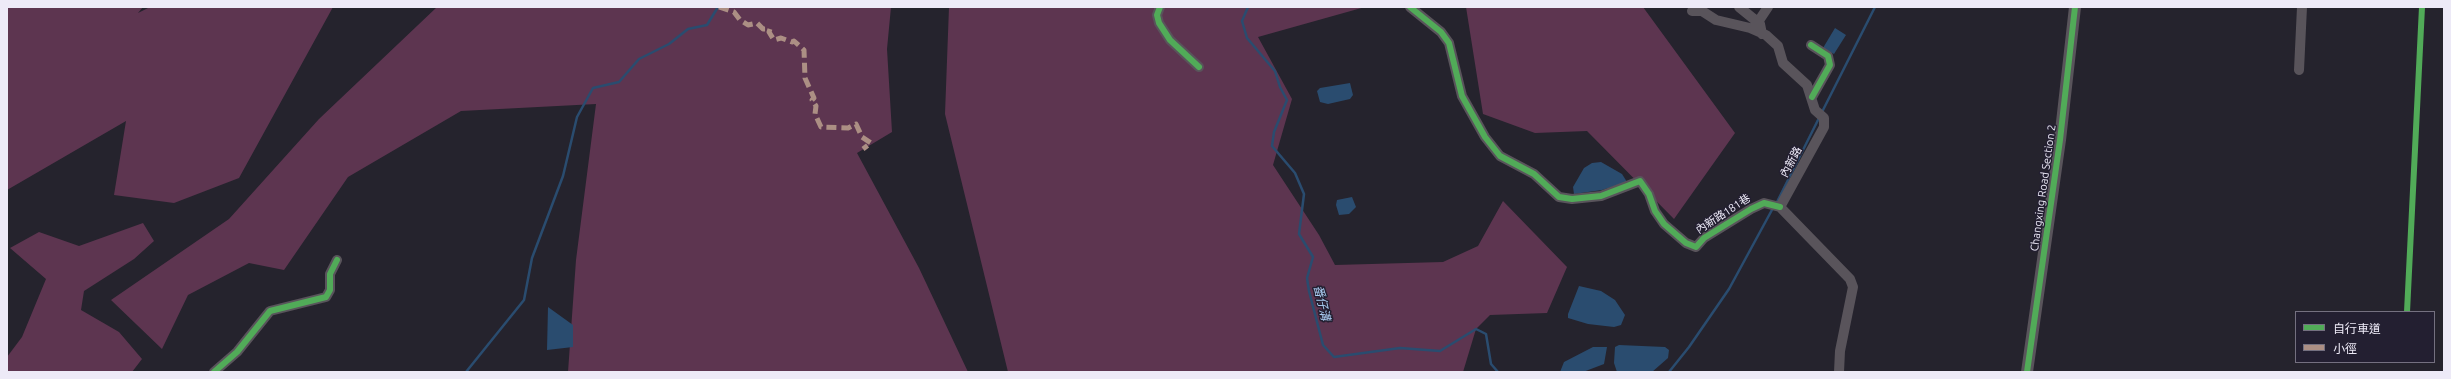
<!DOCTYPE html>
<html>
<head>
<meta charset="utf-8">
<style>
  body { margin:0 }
  #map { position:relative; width:2451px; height:379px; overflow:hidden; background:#25232d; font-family:Ubuntu,"Noto Sans TC",sans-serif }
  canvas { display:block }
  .frame { position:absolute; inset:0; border:8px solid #edeaf7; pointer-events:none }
  .legend { position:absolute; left:2295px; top:311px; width:140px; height:52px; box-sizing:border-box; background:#231f31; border:1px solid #747080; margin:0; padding:5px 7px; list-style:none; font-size:12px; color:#edeaf7 }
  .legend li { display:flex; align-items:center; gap:8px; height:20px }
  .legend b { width:20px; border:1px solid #747080 }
</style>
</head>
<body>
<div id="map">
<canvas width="2451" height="379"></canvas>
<div class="frame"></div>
<ul class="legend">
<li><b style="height:5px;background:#51ab58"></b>自行車道</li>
<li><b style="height:5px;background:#ac8f84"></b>小徑</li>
</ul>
</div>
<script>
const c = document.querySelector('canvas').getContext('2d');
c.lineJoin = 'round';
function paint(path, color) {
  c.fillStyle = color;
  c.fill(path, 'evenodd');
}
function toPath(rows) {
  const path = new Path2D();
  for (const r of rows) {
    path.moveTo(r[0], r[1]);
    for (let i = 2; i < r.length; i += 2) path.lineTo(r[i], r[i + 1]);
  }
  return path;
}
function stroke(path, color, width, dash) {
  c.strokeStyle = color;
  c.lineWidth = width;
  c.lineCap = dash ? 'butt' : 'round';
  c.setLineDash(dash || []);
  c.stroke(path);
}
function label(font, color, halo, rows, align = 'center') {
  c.font = font + ' Ubuntu,"Noto Sans TC",sans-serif';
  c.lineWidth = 3;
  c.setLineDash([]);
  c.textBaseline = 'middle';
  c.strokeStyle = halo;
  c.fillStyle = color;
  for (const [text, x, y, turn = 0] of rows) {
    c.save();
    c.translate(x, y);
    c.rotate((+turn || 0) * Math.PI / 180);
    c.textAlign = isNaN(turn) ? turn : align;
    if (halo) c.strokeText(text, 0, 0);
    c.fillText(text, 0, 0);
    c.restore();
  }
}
const forest = toPath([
  [7,7,143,7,138,13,150,7,333,7,239,178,174,203,114,195,126,121,7,190],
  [437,7,891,7,887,49,892,132,857,153,919,268,968,372,568,372,576,260,596,104,461,111,348,177,284,270,249,263,188,295,162,349,111,300,229,219,319,119],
  [949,7,1365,7,1258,37,1292,99,1273,165,1319,235,1335,265,1443,262,1478,246,1503,201,1567,267,1547,313,1490,315,1476,329,1463,372,1008,372,945,114],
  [1466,7,1643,7,1735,133,1674,219,1587,131,1535,133,1483,114],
  [143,223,154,241,134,259,84,291,81,310,119,332,142,359,132,372,7,372,7,357,22,337,46,279,10,248,39,232,79,246]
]);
const water = toPath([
  [1835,28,1846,35,1834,54,1823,48],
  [1350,83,1353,95,1350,99,1328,104,1320,102,1317,91,1320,88],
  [1601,162,1622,174,1627,182,1602,190,1574,194,1573,187,1584,168,1592,163],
  [1352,197,1356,207,1349,214,1339,215,1336,205,1337,200],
  [1579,286,1601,291,1615,300,1625,315,1621,325,1614,327,1588,324,1568,318,1568,314],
  [548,307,573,325,573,347,547,350],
  [1619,345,1665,347,1669,350,1668,358,1652,372,1617,372,1614,363,1615,347],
  [1593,347,1607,347,1604,364,1583,372,1560,372,1564,362]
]);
const stream = toPath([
  [1248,7,1242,21,1247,38,1275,71,1280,87,1287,100,1274,132,1272,146,1295,173,1304,194,1299,234,1313,257,1307,278,1309,291,1323,345,1334,357,1400,348,1440,351,1476,329,1486,334,1491,364,1498,372],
  [1822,112,1875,7],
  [1776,204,1819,118],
  [466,372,524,300,532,258,563,176,577,117,593,88,619,82,639,59,669,44,688,29,707,25,718,7],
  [1669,372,1689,347,1729,289,1773,208]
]);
const minor = toPath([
  [1160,7,1157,15,1159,23,1170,40,1199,67],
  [1410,7,1441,32,1449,43,1462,96,1485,137,1500,156,1534,174,1559,197,1572,199,1601,196,1640,181,1649,194,1655,211,1664,224,1686,243,1696,247,1704,238,1751,209,1764,203,1780,207],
  [1739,7,1760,24,1762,34],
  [1692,11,1702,11,1716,20,1750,28,1766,35,1778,46,1783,63,1807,85,1815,110,1824,118,1824,127,1780,207,1850,279,1853,287,1840,351,1839,372],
  [1758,22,1768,7],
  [1811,45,1828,56,1830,65,1812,97],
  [2299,70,2302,7],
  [214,372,237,352,270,311,326,297,330,290,330,274,337,260]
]);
const tertiary = toPath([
  [2027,372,2060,140,2075,7]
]);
const quiet = toPath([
  [719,7,734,12,740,20,748,25,757,23,763,29,770,29,769,32,774,40,781,38,792,42,794,41,804,50,805,78,814,98,812,100,816,106,815,114,821,127,848,128,856,124,862,137,871,143,863,149]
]);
const cycleway = toPath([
  [1160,7,1157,15,1159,23,1170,40,1199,67],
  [1410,7,1441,32,1449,43,1462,96,1485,137,1500,156,1534,174,1559,197,1572,199,1601,196,1640,181,1649,194,1655,211,1664,224,1686,243,1696,247,1704,238,1751,209,1764,203,1780,207],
  [1811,45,1828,56,1830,65,1812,97],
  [2407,312,2422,7],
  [214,372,237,352,270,311,326,297,330,290,330,274,337,260],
  [2027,372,2060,140,2075,7]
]);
const streetNames = [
  ["內新路",1791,162,-62],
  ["Changxing Road Section 2",2043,188,-82],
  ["內新路181巷",1723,214,-33]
];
const waterNames = [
  ["番仔溝",1322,303,77]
];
paint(forest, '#5d3550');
paint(water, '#2a4c6f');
stroke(stream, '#2a4c6f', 2.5);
stroke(minor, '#59545b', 10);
stroke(tertiary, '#59545b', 12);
stroke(quiet, '#ac8f84', 5, [10, 5]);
stroke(cycleway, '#51ab58', 6);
label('11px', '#edeaf7', '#231f31', streetNames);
label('italic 12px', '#abcdf2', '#231f31', waterNames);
</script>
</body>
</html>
